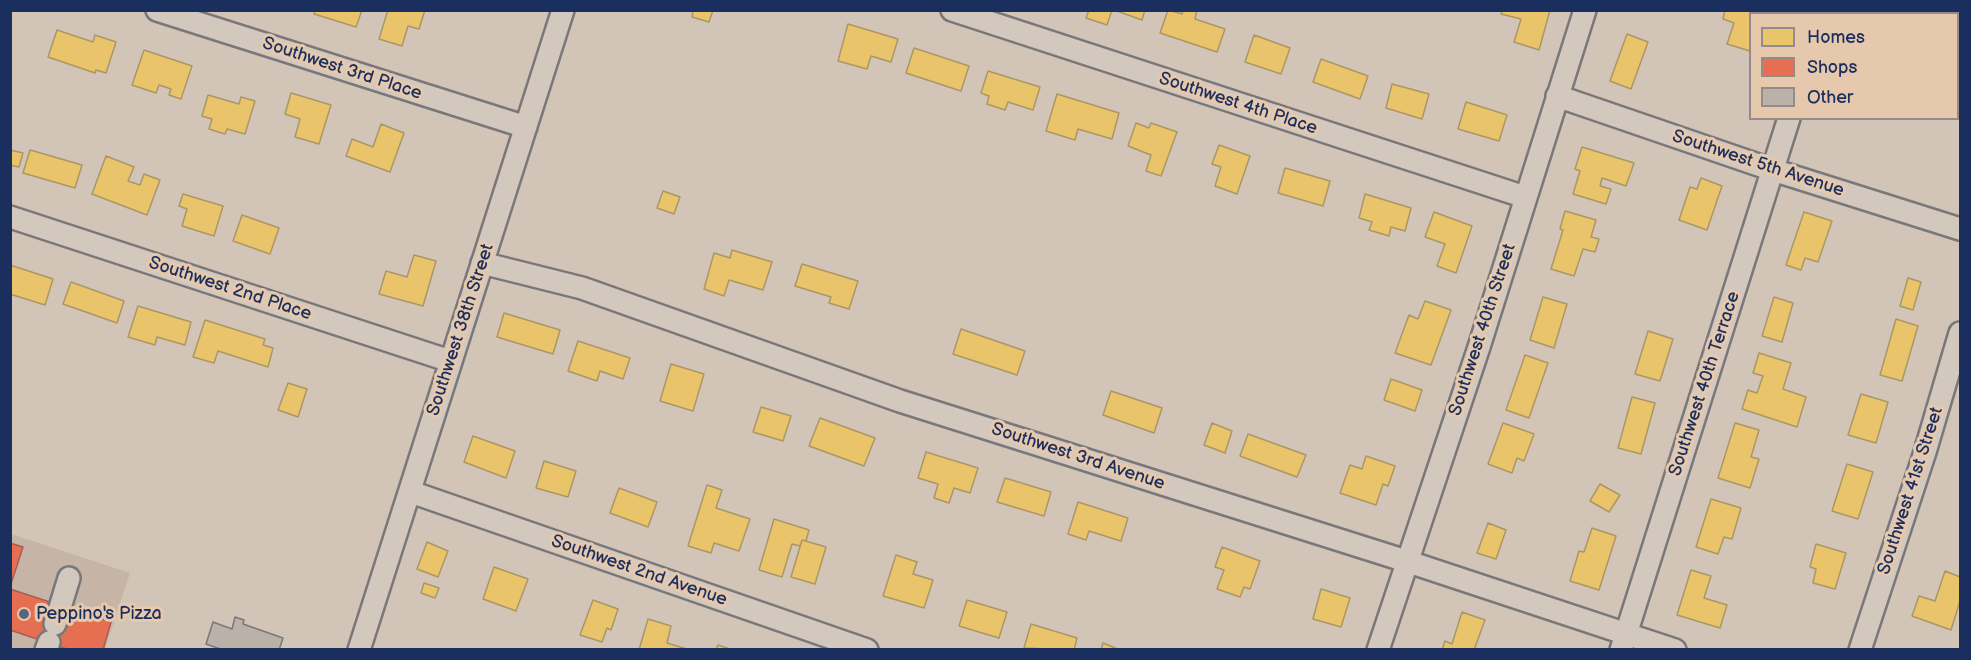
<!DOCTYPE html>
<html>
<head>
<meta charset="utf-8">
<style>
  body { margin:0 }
  #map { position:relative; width:1971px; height:660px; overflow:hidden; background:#d2c4b6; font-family:"Balsamiq Sans",sans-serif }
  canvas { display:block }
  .frame { position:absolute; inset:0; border:12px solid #1b2f5e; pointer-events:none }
  .legend { position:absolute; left:1749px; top:12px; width:210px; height:108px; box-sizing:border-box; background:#e6c9ad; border:2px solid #958b8d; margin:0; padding:8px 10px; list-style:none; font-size:18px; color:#1b2f5e }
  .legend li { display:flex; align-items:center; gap:12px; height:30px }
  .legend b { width:30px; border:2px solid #958b8d }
</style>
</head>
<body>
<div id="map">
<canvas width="1971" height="660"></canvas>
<div class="frame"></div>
<ul class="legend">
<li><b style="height:16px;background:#e9c46a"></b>Homes</li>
<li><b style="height:16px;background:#e76f51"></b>Shops</li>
<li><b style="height:16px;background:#bab1a9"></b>Other</li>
</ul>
</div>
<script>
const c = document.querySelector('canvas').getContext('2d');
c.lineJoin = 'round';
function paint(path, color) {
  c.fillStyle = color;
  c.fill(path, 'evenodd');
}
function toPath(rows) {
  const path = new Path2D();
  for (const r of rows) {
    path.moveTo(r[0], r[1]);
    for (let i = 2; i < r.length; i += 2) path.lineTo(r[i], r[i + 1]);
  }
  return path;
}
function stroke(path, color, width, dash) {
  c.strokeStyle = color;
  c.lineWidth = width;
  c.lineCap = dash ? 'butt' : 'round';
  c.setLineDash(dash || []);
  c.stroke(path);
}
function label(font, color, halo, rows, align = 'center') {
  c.font = font + ' "Balsamiq Sans",sans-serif';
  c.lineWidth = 6;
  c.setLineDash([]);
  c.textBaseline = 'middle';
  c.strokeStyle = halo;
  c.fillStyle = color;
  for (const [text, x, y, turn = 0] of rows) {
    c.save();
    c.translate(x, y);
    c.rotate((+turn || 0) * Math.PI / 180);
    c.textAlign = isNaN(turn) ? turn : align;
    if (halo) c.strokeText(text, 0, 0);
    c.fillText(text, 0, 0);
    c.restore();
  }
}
const built = toPath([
  [11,534,130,573,105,649,11,650]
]);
const homes = toPath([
  [315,10,362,10,356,27,314,14,315,10],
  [388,10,425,10,419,29,408,26,402,46,379,39,388,10],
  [693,10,713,10,709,22,692,17,693,10],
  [1089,10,1112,10,1107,25,1086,18,1089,10],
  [1114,10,1145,10,1142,20,1114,10],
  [1168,10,1182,14,1183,10,1197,10,1195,19,1225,29,1217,52,1160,33,1168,10],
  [1502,10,1550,10,1539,50,1514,42,1521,19,1501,14,1502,10],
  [1725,10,1766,10,1765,14,1750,14,1750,51,1727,44,1734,23,1723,19,1725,10],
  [848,24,898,39,891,62,871,56,867,69,838,61,848,24],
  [57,30,93,42,95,35,116,42,106,73,96,70,95,73,48,57,57,30],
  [1627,34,1648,42,1631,89,1610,81,1627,34],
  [1254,35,1290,48,1281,74,1245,62,1254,35],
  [914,48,969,66,961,91,906,73,914,48],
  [144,50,192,66,181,99,169,95,171,89,159,85,156,93,132,85,144,50],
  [1321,59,1368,76,1360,99,1313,82,1321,59],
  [988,71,1040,87,1033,110,1008,102,1005,110,987,104,989,96,981,93,988,71],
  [1392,84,1429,94,1422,119,1386,108,1392,84],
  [291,93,331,105,319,144,295,137,300,119,285,114,291,93],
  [1057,94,1119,113,1112,139,1078,129,1075,140,1046,131,1057,94],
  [208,95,239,104,241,97,255,101,245,134,227,129,225,134,209,129,212,119,202,116,208,95],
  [1466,102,1507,115,1499,141,1458,129,1466,102],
  [1136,123,1149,128,1151,123,1177,132,1161,176,1146,171,1151,155,1128,146,1136,123],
  [381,124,404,133,390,172,346,156,352,139,373,147,381,124],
  [1219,145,1250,156,1237,194,1215,186,1221,167,1212,164,1219,145],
  [1582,147,1634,163,1626,186,1602,178,1600,186,1611,189,1606,204,1573,194,1580,171,1575,169,1582,147],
  [10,150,23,153,19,167,10,165,10,150],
  [30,150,82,165,75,188,23,173,30,150],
  [106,156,134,167,128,181,140,185,144,174,160,180,147,215,92,194,106,156],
  [1285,168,1330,181,1323,206,1278,193,1285,168],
  [1701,178,1722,186,1707,230,1679,220,1690,187,1697,189,1701,178],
  [663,191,680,197,674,214,657,208,663,191],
  [183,194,223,206,214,236,182,226,187,209,179,206,183,194],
  [1365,194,1411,208,1405,231,1391,227,1389,236,1369,230,1372,222,1359,218,1365,194],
  [1565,211,1596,220,1591,237,1599,239,1595,252,1583,249,1574,276,1551,269,1563,230,1560,229,1565,211],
  [1434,212,1472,226,1456,273,1437,266,1445,244,1425,237,1434,212],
  [1804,212,1832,221,1818,262,1805,258,1801,270,1786,265,1804,212],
  [242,215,279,228,270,254,233,241,242,215],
  [732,250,772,262,763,290,729,280,724,296,704,289,714,253,730,258,732,250],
  [414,255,436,261,423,306,379,294,386,271,407,277,414,255],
  [802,264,858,281,849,309,829,303,831,297,795,286,802,264],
  [10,265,53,279,45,305,10,294,10,265],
  [1908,278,1921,282,1913,310,1900,306,1908,278],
  [71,282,124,301,117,323,63,304,71,282],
  [1543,297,1567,304,1554,348,1530,340,1543,297],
  [1774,297,1793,303,1782,342,1762,336,1774,297],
  [1425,301,1451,310,1431,365,1395,353,1409,315,1418,319,1425,301],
  [138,306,191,322,185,345,157,337,155,345,128,337,138,306],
  [504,313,560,330,553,354,497,337,504,313],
  [1896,319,1918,326,1902,381,1880,375,1896,319],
  [205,320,265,339,263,345,273,348,268,367,218,351,214,363,193,357,205,320],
  [961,329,1025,351,1017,375,953,354,961,329],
  [1648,331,1673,339,1660,381,1635,374,1648,331],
  [578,341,630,358,623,379,600,371,597,381,568,371,578,341],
  [1759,353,1791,363,1783,389,1806,397,1797,427,1742,409,1748,390,1757,393,1763,376,1753,373,1759,353],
  [1525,355,1548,363,1529,418,1506,410,1525,355],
  [671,364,704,374,693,411,660,401,671,364],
  [1391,379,1422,390,1415,411,1384,400,1391,379],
  [288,383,307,389,298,417,278,410,288,383],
  [1111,391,1162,408,1154,433,1103,415,1111,391],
  [1861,394,1888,402,1876,443,1848,435,1861,394],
  [1632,397,1655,403,1641,454,1618,448,1632,397],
  [761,407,791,416,783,441,753,432,761,407],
  [820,418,875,438,864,466,809,446,820,418],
  [1212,423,1232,431,1225,453,1204,445,1212,423],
  [1503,423,1534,434,1524,461,1517,458,1512,473,1488,464,1503,423],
  [1735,423,1759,430,1751,457,1759,459,1750,488,1718,478,1735,423],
  [1248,434,1306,455,1297,477,1240,456,1248,434],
  [473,436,515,451,506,478,464,462,473,436],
  [926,452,978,468,970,493,954,488,949,503,934,498,938,484,918,478,926,452],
  [1366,456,1395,466,1388,486,1383,484,1376,505,1340,493,1350,465,1362,469,1366,456],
  [544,461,576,471,568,497,536,488,544,461],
  [1847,464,1873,472,1858,519,1832,511,1847,464],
  [1005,478,1051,492,1044,516,997,502,1005,478],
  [1600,484,1620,495,1609,512,1590,501,1600,484],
  [707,485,722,490,716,508,750,519,739,551,714,543,711,553,688,546,707,485],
  [619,488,657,502,648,527,610,513,619,488],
  [1711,499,1741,508,1732,539,1724,537,1718,554,1696,547,1711,499],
  [1078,502,1128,518,1121,541,1089,531,1086,540,1068,534,1078,502],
  [774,519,809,530,806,541,802,540,800,546,792,544,782,577,759,570,774,519],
  [1488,523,1506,530,1496,559,1477,553,1488,523],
  [1592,528,1616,536,1599,590,1570,581,1579,551,1584,552,1592,528],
  [802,540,826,547,815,584,791,577,802,540],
  [427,542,448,551,438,577,417,569,427,542],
  [1816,544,1846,553,1835,589,1813,583,1816,569,1810,567,1816,544],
  [1222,547,1260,561,1250,589,1244,587,1240,597,1217,589,1224,570,1215,567,1222,547],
  [896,555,917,562,913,574,933,580,924,608,883,596,896,555],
  [494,567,528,579,516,611,483,599,494,567],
  [1691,570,1711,576,1704,598,1727,605,1720,628,1677,615,1691,570],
  [1945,571,1960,577,1960,601,1951,630,1912,616,1919,596,1935,601,1945,571],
  [424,583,439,588,435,598,421,593,424,583],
  [1321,589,1350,598,1341,627,1313,619,1321,589],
  [593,600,618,609,611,630,607,628,602,642,580,635,593,600],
  [967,600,1007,612,999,638,959,626,967,600],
  [1462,612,1485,620,1474,650,1442,650,1445,641,1452,644,1462,612],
  [648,619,671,626,667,643,690,650,639,650,648,619],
  [1031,624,1077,638,1074,650,1024,648,1031,624],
  [1103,643,1120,650,1101,650,1103,643],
  [718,645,733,650,716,650,718,645]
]);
const shops = toPath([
  [10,543,23,547,10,587,10,543],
  [10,589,111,622,103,650,70,650,10,630,10,589]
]);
const building = toPath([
  [235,617,244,620,243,624,283,638,279,650,223,650,206,644,213,622,232,629,235,617]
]);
const minor = toPath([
  [157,10,526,127],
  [952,10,1525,197],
  [1821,14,1822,10],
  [1557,96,1773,170,1960,229],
  [10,217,450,361],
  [482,263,582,288,900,401,1406,561,1675,650],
  [411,492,867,650],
  [55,624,69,578],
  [46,650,49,642],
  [359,650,563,10],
  [1378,650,1479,347,1585,10],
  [1621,650,1789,118],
  [1860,650,1925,452,1960,333]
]);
const markers = [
  [24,614,6,"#5b637d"]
];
const streetNames = [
  ["Southwest 3rd Place",342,69,18],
  ["Southwest 4th Place",1238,104,18],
  ["Southwest 5th Avenue",1758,164,18],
  ["Southwest 2nd Place",230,289,18],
  ["Southwest 38th Street",461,330,-72],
  ["Southwest 40th Street",1483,330,-72],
  ["Southwest 40th Terrace",1705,384,-72],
  ["Southwest 3rd Avenue",1078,457,18],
  ["Southwest 41st Street",1911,491,-72],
  ["Southwest 2nd Avenue",639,571,19]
];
const poiNames = [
  ["Peppino's Pizza",36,614]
];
paint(built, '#c6b4a7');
paint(homes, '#e9c46a');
stroke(homes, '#ab9766', 1.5);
paint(shops, '#e76f51');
stroke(shops, '#aa5c55', 1.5);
paint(building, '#bab1a9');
stroke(building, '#79777a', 1.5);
stroke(minor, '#79777a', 26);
stroke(minor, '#d3c8be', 21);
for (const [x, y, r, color] of markers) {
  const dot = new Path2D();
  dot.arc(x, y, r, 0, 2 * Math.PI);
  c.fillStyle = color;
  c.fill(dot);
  stroke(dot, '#e6c9ad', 2);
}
label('18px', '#1b2f5e', '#e6c9ad', streetNames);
label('18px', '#1b2f5e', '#e6c9ad', poiNames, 'left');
</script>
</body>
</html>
